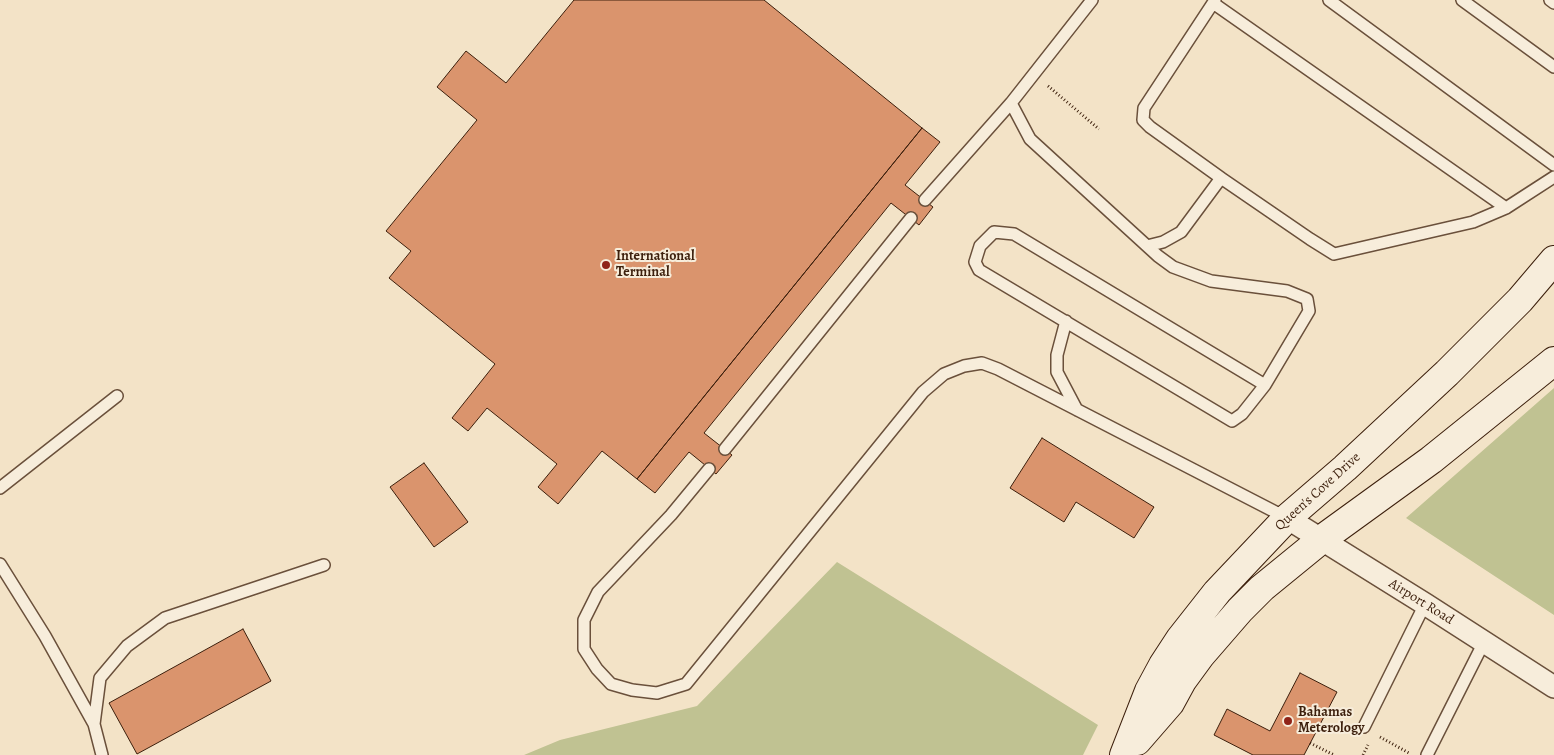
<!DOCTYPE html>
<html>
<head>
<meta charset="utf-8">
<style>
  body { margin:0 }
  canvas { display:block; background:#f3e3c7 }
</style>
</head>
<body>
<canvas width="1554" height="755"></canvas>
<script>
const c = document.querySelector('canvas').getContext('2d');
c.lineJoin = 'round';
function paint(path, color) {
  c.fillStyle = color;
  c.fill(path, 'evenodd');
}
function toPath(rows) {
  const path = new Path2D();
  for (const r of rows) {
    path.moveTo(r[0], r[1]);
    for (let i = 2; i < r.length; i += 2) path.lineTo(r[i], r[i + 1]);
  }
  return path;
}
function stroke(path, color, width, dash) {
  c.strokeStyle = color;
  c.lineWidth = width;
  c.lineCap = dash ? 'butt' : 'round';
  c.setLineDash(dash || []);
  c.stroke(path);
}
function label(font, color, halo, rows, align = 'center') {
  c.font = font + ' Alegreya,serif';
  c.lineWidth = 4;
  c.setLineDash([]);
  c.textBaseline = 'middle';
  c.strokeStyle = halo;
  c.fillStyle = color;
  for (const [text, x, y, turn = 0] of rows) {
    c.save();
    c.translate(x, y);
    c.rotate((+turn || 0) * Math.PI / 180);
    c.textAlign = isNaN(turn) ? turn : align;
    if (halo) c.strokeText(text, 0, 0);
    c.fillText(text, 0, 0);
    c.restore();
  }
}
const green = toPath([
  [1554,388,1554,615,1406,518],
  [837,562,1098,725,1083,755,524,755,560,740,697,706]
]);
const building = toPath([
  [574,0,764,0,922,128,637,479,602,451,558,504,538,487,557,464,487,408,468,431,452,418,495,364,389,278,411,251,386,231,477,120,437,87,466,51,506,83,574,0],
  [922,128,940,142,905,185,933,207,919,225,891,203,704,433,732,455,716,474,689,452,655,493,637,479,922,128],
  [1042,438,1154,507,1134,538,1076,502,1064,522,1010,488,1042,438],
  [424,463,468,522,434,547,390,487,424,463],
  [243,629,271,681,137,754,109,703,243,629],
  [1300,673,1337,692,1304,755,1253,755,1214,735,1227,709,1270,731,1300,673]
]);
const path = toPath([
  [1048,86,1099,129],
  [1380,737,1409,753],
  [1310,743,1334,755],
  [1363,755,1368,745]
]);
const lane = toPath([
  [1329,0,1554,165],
  [1462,0,1554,67],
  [1550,0,1554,3],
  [1213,3,1506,208],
  [1011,103,1030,139,1158,256,1173,267,1211,281,1287,291,1307,299,1309,311,1265,385,1242,414,1232,421,979,270,975,262,980,246,994,232,1014,234,1265,385],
  [1221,178,1310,239,1334,254,1473,222,1506,208,1554,177],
  [925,200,1011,103,1092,0],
  [1147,246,1163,242,1181,232,1221,178,1150,127,1143,120,1144,108,1215,0],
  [1066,321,1057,355,1057,372,1077,410],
  [725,449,911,218],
  [709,469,671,515,598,592,584,620,584,649,597,669,611,684,632,690,657,693,686,684,923,392,944,374,964,366,982,363,998,369,1287,518],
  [0,488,117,396],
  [0,564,45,636,94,724],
  [1364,727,1425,604],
  [102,755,94,724,100,678,127,646,165,618,324,565],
  [1427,755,1484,642]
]);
const street = toPath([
  [1287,518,1425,604,1554,687]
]);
const secondary = toPath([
  [1137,741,1170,703,1182,681,1201,655,1240,610,1262,588,1322,539,1431,460,1554,361],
  [1124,755,1149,691,1163,665,1180,639,1217,592,1287,518,1345,468,1447,373,1520,300,1554,260]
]);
const markers = [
  [606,265,5,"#8f2418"],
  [1288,721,5,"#8f2418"]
];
const poiNames = [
  ["International",616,257],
  ["Terminal",616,273],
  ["Bahamas",1298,713],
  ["Meterology",1298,729]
];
const streetNames = [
  ["Queen's Cove Drive",1318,492,-42],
  ["Airport Road",1421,602,32]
];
paint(green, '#c0c292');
paint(building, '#da946d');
stroke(building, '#3c1f0c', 1);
stroke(lane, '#6a503b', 14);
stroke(street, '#6a503b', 24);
stroke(secondary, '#3c1f0c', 30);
stroke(path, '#3c1f0c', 3, [1, 2.5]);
stroke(lane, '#f7eddb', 11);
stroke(street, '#f7eddb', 21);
stroke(secondary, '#f7eddb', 28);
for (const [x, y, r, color] of markers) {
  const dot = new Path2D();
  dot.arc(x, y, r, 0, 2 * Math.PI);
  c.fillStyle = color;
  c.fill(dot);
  stroke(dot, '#f7eddb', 2);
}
label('bold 14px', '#3c1f0c', '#f7eddb', poiNames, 'left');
label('14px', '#3c1f0c', '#f7eddb', streetNames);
</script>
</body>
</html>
